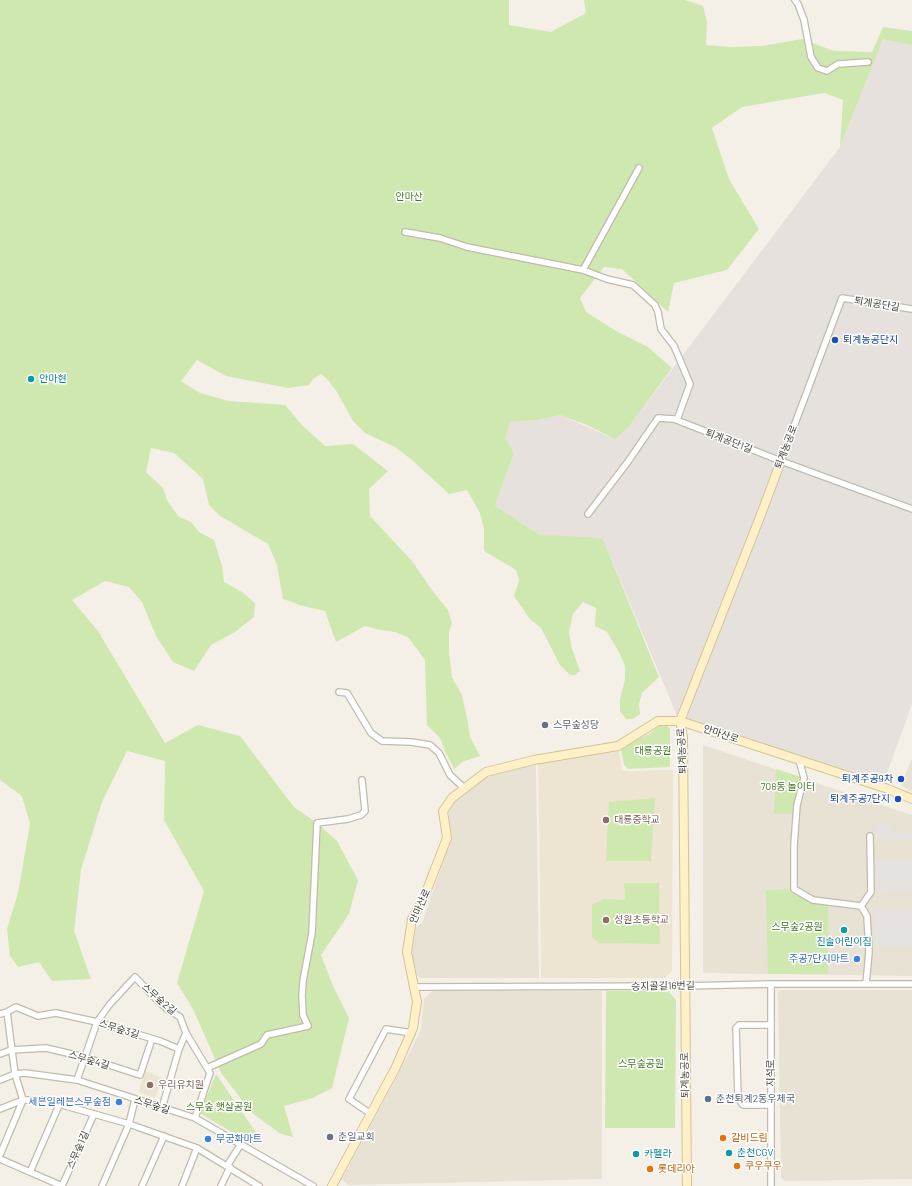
<!DOCTYPE html>
<meta charset="utf-8">
<style>
body{margin:0}
canvas{display:block;background:#f4f0e7}
</style>
<canvas width="912" height="1186"></canvas>
<script>
const g = document.querySelector('canvas').getContext('2d');
g.lineJoin = 'round';
function paint(path, color) { g.fillStyle = color; g.fill(path, 'evenodd'); }
const shape = rows => new Path2D(rows.map(r => 'M' + r).join(''));
function strokePath(path, color, width, dash) { g.strokeStyle = color; g.lineWidth = width; g.lineCap = dash ? 'butt' : 'round'; g.setLineDash(dash || []); g.stroke(path); }
function write(font, color, halo, rows, align = 'center') {
  g.font = font + ' Barlow,"Noto Sans KR",sans-serif'; g.lineWidth = 3; g.setLineDash([]); g.textBaseline = 'middle'; g.strokeStyle = halo; g.fillStyle = color; for (const [text, x, y, turn = 0] of rows) {
    g.save(); g.translate(x, y); g.rotate((+turn || 0) * Math.PI / 180); g.textAlign = isNaN(turn) ? turn : align; if (halo) g.strokeText(text, 0, 0); g.fillText(text, 0, 0); g.restore();
  }
}
const residential = shape([
 [703,745,912,815,912,976,703,973],
 [912,758,912,792,901,785],
 [536,765,539,978,420,978,414,973,412,945,417,926,422,923,452,836,449,822,449,811,456,801,472,787,488,777,519,767],
 [781,990,912,990,912,1179,785,1181,781,1178,778,992],
 [432,991,602,991,602,1179,348,1185,342,1179,413,1046,421,1029,424,999]
]);
const industrial = shape([
 [883,38,912,45,912,704,882,787,678,718,603,539,540,535,495,505,514,453,504,438,510,422,538,420,560,415,615,439,627,429,840,147]
]);
const education = shape([
 [619,750,622,771,673,770,672,971,665,978,541,978,540,870,538,764],
 [145,1071,163,1078,155,1098,138,1092]
]);
const green = shape([
 [0,0,509,0,509,25,551,32,586,13,584,0,685,0,703,6,707,22,706,45,730,47,762,46,802,39,834,51,872,52,883,27,912,31,912,45,883,39,840,147,843,100,824,93,742,107,712,128,729,179,759,229,727,270,674,283,668,312,622,269,604,267,580,298,586,312,616,331,648,347,672,368,627,429,615,439,587,425,560,415,538,420,510,422,505,438,514,453,495,505,540,535,587,537,603,539,659,677,642,693,639,704,640,714,633,719,626,719,620,711,620,699,625,679,625,666,620,654,607,632,595,626,596,608,583,602,573,614,569,632,572,649,580,671,575,675,570,675,560,665,541,628,530,619,514,596,519,580,516,570,484,551,484,529,480,513,467,490,449,494,412,460,395,447,365,433,353,421,337,392,327,379,321,374,313,379,309,385,288,388,226,376,197,360,181,381,200,393,229,401,285,405,302,425,325,446,353,444,388,471,369,489,370,516,412,561,432,590,448,610,452,623,449,632,449,653,452,677,462,695,468,723,470,737,480,756,464,761,454,769,445,751,440,738,427,725,425,660,408,637,395,632,380,630,365,626,336,642,325,611,303,606,283,599,277,565,268,544,220,516,209,505,203,479,174,453,151,448,146,472,163,488,168,502,179,517,191,522,199,532,214,540,222,566,224,582,242,592,255,603,254,617,235,632,211,645,194,671,173,662,156,636,142,602,129,587,105,581,72,600,98,631,165,743,198,725,240,736,294,807,317,823,337,841,358,880,349,914,321,955,333,986,349,1018,332,1088,313,1098,284,1106,293,1137,281,1134,252,1113,221,1073,194,1011,177,983,204,891,164,820,165,761,127,751,102,802,81,870,74,931,91,979,52,981,39,962,18,967,10,956,7,929,18,893,30,824,22,796,0,780],
 [660,725,666,725,670,729,670,767,628,769,624,765,621,750,627,744,649,734],
 [776,769,804,778,796,814,774,814],
 [655,798,651,861,606,861,609,802],
 [624,883,659,883,660,944,599,943,592,937,592,905,603,899,625,900],
 [794,889,813,900,828,902,828,974,768,974,766,890],
 [606,991,668,991,676,1000,675,1128,605,1128],
 [216,1074,257,1134,253,1145,200,1113]
]);
const parking = shape([
 [876,824,891,824,891,832,912,834,912,840,877,839],
 [875,860,912,860,912,891,876,892],
 [912,910,912,947,874,947,874,911]
]);
const street = shape([
 [795,0,798,4,804,20,811,57,818,68,827,71,838,64,868,62],
 [405,232,440,238,467,247,583,270,607,279,633,285,655,305,658,312,661,329,674,346,690,384,677,420],
 [583,270,639,168],
 [781,461,842,298,912,309],
 [588,514,627,463,658,418,674,419,781,461,912,509],
 [339,692,347,693,371,733,382,741,411,742,430,745,439,753,450,775,464,788],
 [799,760,804,778,797,805,794,845,794,889,813,900,861,906],
 [866,984,869,952,867,916,861,906,871,892,870,836],
 [414,987,684,986,771,984,912,984],
 [0,1014,7,1012,16,1007,38,1016,56,1013,97,1022,160,1041,179,1049,162,1108],
 [771,1025,739,1025,736,1028,738,1098,743,1105,771,1105],
 [179,1049,186,1033],
 [0,1054,11,1050,46,1048,84,1057,140,1075,152,1039],
 [207,1068,261,1044,267,1035,308,1026,303,1015,302,996,303,981,312,933,317,823,348,819,361,815,365,811,362,780],
 [0,1080,15,1074,25,1073,77,1080,195,1118,313,1186],
 [77,1080,97,1022,110,1004,135,977,155,998,167,1009,180,1017,186,1033,210,1073,195,1118],
 [0,1109,23,1100,45,1100,129,1124,197,1148,259,1186],
 [371,1114,349,1099,386,1029,412,1033],
 [0,1155,23,1100,15,1074,7,1012],
 [0,1159,62,1186],
 [227,1166,241,1144],
 [30,1172,60,1103],
 [62,1186,94,1114],
 [102,1186,129,1124,135,1099],
 [142,1186,164,1136],
 [182,1186,197,1148],
 [221,1186,230,1167],
 [771,1186,771,984]
]);
const secondary = shape([
 [332,1186,396,1067,413,1028,417,1002,407,952,412,919,423,900,447,838,443,811,452,798,486,772,534,760,618,746,658,721,680,721,888,789,912,799],
 [687,1186,683,737,680,721,760,517,781,461]
]);
const markers = [
 [835,340,4,"#1a4fb4"],
 [31,379,4,"#0f9aa8"],
 [545,725,4,"#6b7280"],
 [901,779,4,"#1a4fb4"],
 [898,799,4,"#1a4fb4"],
 [606,820,4,"#8d6e63"],
 [606,920,4,"#8d6e63"],
 [844,930,4,"#0f9aa8"],
 [857,959,4,"#3f7fe0"],
 [150,1085,4,"#8d6e63"],
 [708,1099,4,"#5c6f8a"],
 [119,1102,4,"#3f7fe0"],
 [330,1137,4,"#6b7280"],
 [723,1138,4,"#e8710a"],
 [208,1139,4,"#3f7fe0"],
 [729,1153,4,"#0f9aa8"],
 [636,1154,4,"#0f9aa8"],
 [737,1166,4,"#e8710a"],
 [650,1169,4,"#e8710a"]
];
const parkNames = [
 ["안마산",409,197],
 ["대룡공원",653,751],
 ["708동 놀이터",788,787],
 ["스무숲2공원",797,927],
 ["스무숲공원",641,1064],
 ["스무숲 햇살공원",219,1107]
];
const streetNames = [
 ["퇴계공단길",877,304,9],
 ["퇴계공단1길",729,441,21],
 ["퇴계농공로",786,447,-69],
 ["안마산로",721,734,18],
 ["퇴계농공로",682,751,-93],
 ["안마산로",420,906,-66],
 ["승지골길16번길",663,986,-1],
 ["스무숲2길",159,999,41],
 ["스무숲3길",119,1029,17],
 ["스무숲4길",89,1060,16],
 ["지석로",771,1073,-90],
 ["퇴계농공로",685,1075,-91],
 ["스무숲길",152,1105,18],
 ["스무숲1길",78,1150,-66]
];
const transitNames = [
 ["퇴계농공단지",843,340,"left"],
 ["퇴계주공9차",893,779],
 ["퇴계주공7단지",890,799]
];
const cultureNames = [
 ["안마현",39,379],
 ["진솔어린이집",844,942,"center"],
 ["춘천CGV",737,1153],
 ["카펠라",644,1154]
];
const worshipNames = [
 ["스무숲성당",553,725],
 ["춘일교회",338,1137]
];
const educationNames = [
 ["대룡중학교",614,820],
 ["성원초등학교",614,920],
 ["우리유치원",158,1085]
];
const shopNames = [
 ["주공7단지마트",849,959],
 ["세븐일레븐스무숲점",111,1102],
 ["무궁화마트",216,1139,"left"]
];
const serviceNames = [
 ["춘천퇴계2동우체국",716,1099]
];
const foodNames = [
 ["갈비드림",731,1138],
 ["쿠우쿠우",745,1166],
 ["롯데리아",658,1169]
];
paint(residential, '#e8e2d5');
paint(industrial, '#e6e1dc');
paint(education, '#ede5d1');
paint(green, '#cfe8b0');
paint(parking, '#e5e2df');
strokePath(street, '#c2baad', 8);
strokePath(secondary, '#d3c397', 10);
strokePath(street, '#fff', 5.5);
strokePath(secondary, '#fef0c7', 8);
for (const [x, y, r, color] of markers) { const dot = new Path2D(); dot.arc(x, y, r, 0, 2 * Math.PI); g.fillStyle = color; g.fill(dot); strokePath(dot, '#fff', 1.5); }
write('10px', '#487929', '#fff', parkNames);
write('10px', '#474036', '#fff', streetNames);
write('10px', '#164399', '#fff', transitNames, 'right');
write('10px', '#0d838f', '#fff', cultureNames, 'left');
write('10px', '#5b616d', '#fff', worshipNames, 'left');
write('10px', '#785e54', '#fff', educationNames, 'left');
write('10px', '#366cbe', '#fff', shopNames, 'right');
write('10px', '#4e5e75', '#fff', serviceNames, 'left');
write('10px', '#c56008', '#fff', foodNames, 'left');
</script>
